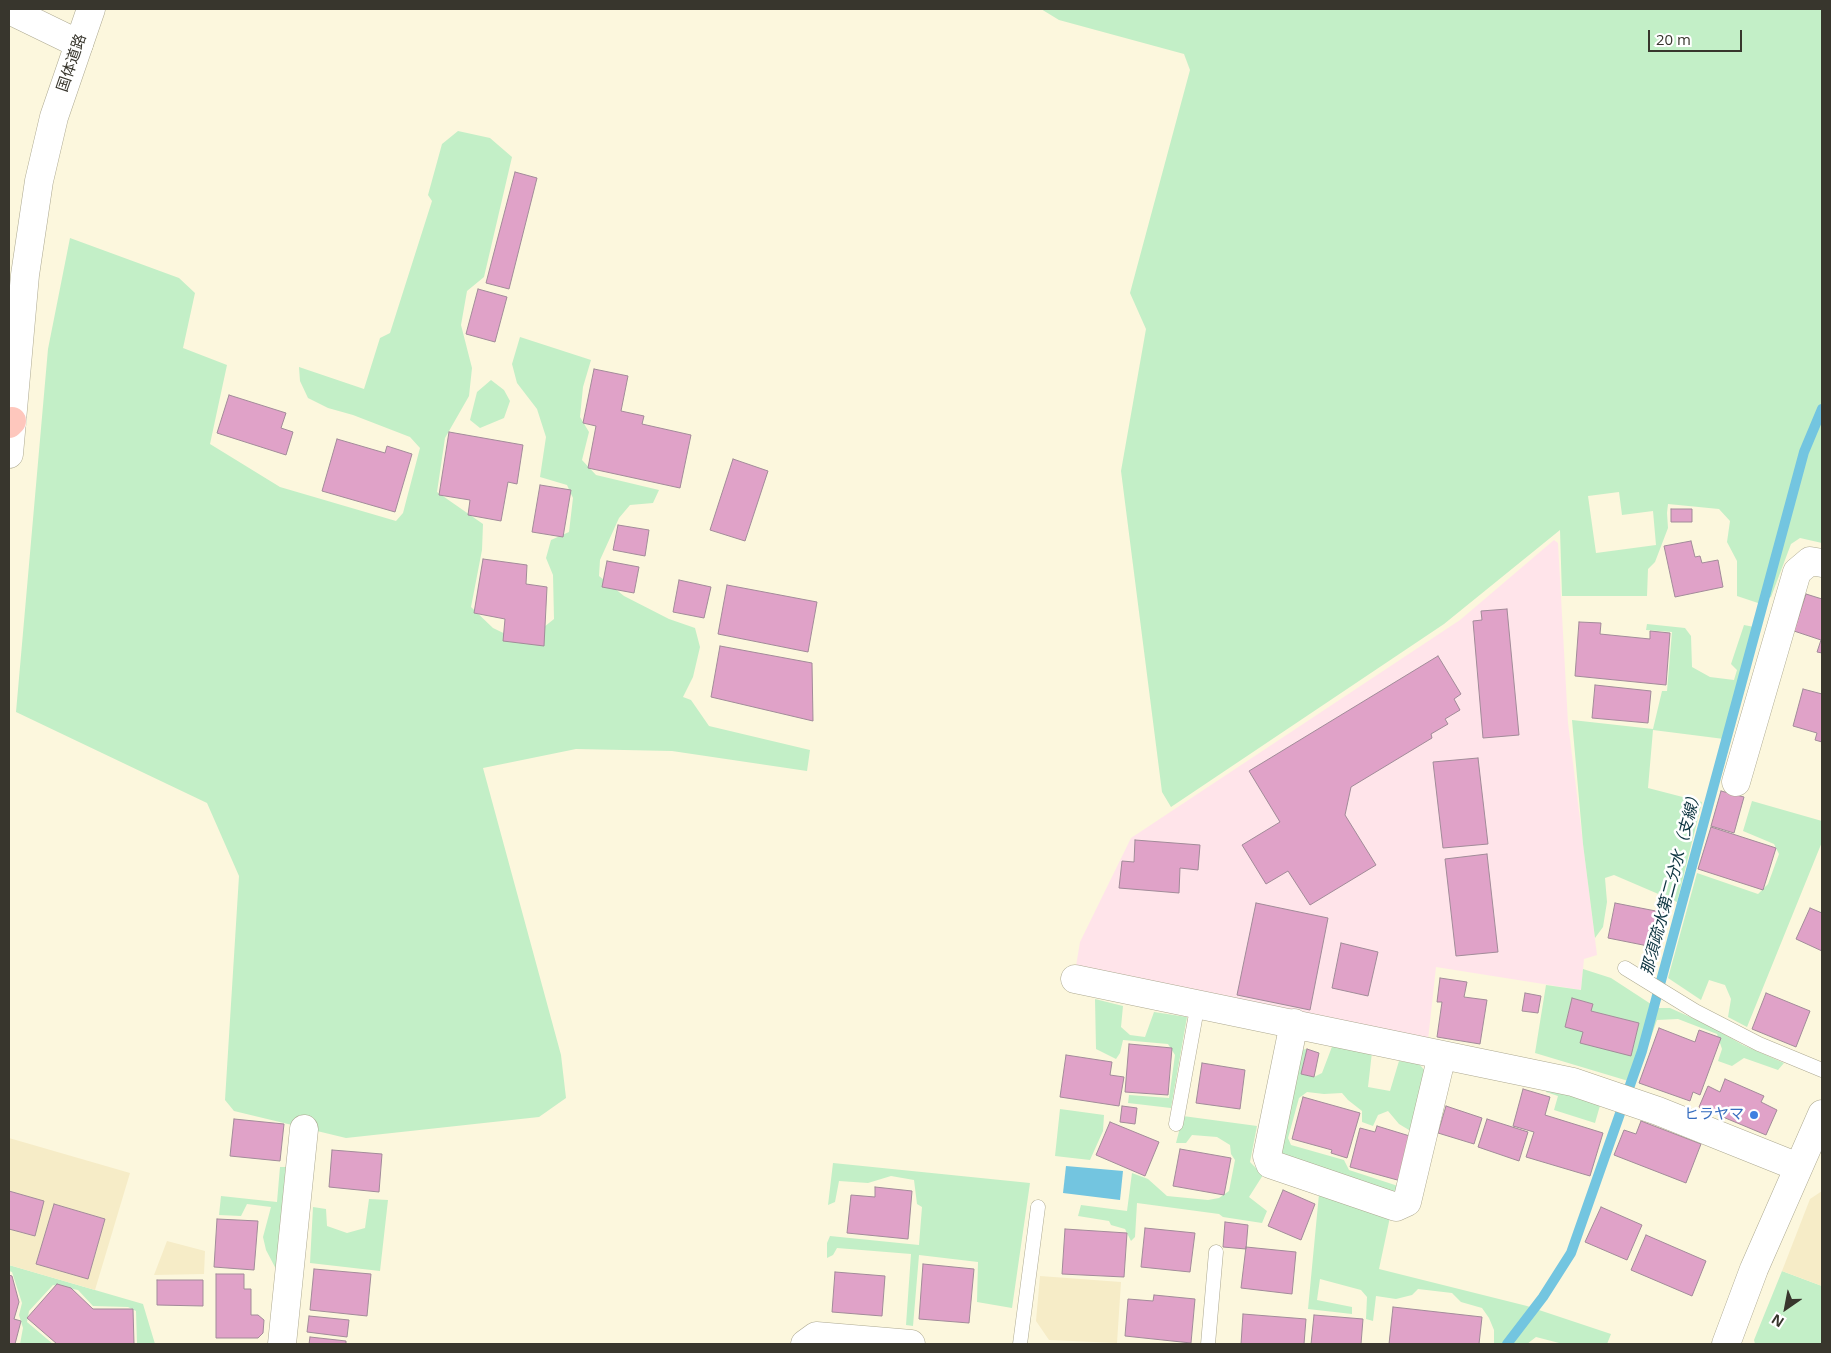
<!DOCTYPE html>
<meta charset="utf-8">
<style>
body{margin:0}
#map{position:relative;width:1831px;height:1353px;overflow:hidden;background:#fcf7dd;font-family:"Open Sans",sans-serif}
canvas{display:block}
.frame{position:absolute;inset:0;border:10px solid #38362d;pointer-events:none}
.north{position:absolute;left:1761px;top:1283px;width:50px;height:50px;-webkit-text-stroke:4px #fff;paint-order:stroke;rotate:213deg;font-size:14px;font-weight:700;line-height:20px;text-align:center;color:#38362d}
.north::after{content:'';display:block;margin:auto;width:18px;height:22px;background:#38362d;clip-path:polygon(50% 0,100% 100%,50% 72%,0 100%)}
.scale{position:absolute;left:1648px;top:30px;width:94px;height:22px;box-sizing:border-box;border:2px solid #38362d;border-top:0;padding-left:6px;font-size:15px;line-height:18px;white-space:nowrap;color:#38362d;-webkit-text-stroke:4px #fff;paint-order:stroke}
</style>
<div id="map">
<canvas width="1831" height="1353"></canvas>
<div class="frame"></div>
<div class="north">N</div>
<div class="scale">20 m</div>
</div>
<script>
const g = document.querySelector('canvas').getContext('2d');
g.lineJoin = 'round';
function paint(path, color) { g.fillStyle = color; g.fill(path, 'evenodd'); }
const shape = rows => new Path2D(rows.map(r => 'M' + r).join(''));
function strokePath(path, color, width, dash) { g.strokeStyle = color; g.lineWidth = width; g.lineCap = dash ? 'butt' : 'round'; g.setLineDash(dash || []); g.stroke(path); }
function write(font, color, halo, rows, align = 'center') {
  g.font = font + ' "Open Sans","Noto Sans JP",sans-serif'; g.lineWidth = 5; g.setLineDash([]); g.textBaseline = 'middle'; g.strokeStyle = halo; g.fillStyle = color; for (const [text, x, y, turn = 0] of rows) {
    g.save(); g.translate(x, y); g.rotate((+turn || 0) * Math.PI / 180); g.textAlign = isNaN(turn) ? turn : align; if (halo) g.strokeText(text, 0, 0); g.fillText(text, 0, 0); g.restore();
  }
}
const industrial = shape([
 [1554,540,1558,543,1568,723,1597,955,1584,959,1581,990,1436,967,1428,1040,1076,966,1080,942,1131,838,1460,620]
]);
const green = shape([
 [1041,9,1822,9,1822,543,1800,538,1791,544,1771,597,1758,603,1737,596,1737,561,1727,542,1730,521,1719,509,1668,504,1667,513,1668,528,1655,562,1648,569,1647,596,1562,596,1560,530,1444,624,1171,807,1162,792,1121,471,1146,329,1130,293,1190,70,1184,54,1059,20],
 [1619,492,1622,515,1653,511,1656,545,1596,553,1588,496],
 [458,131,490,138,512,157,484,277,467,291,461,325,472,368,469,396,445,438,437,492,483,524,482,550,471,607,493,628,524,643,554,619,553,575,546,558,551,540,569,532,573,498,567,485,540,477,546,437,537,409,517,383,512,364,520,337,591,360,583,387,580,417,589,432,582,460,596,475,659,490,653,503,630,505,619,518,600,560,599,576,624,596,669,619,695,628,700,647,693,677,683,697,691,700,709,726,810,750,807,771,672,751,576,749,483,768,561,1055,566,1098,539,1117,346,1138,234,1111,225,1100,239,876,207,803,16,712,48,349,70,238,179,278,195,293,183,348,227,365,210,444,280,487,396,521,403,513,420,448,410,437,353,415,328,408,308,398,300,381,299,367,364,389,380,338,390,333,432,201,428,195,442,144],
 [491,380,504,390,510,401,504,418,480,428,470,420,477,392],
 [1647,624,1685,628,1691,636,1692,667,1710,677,1734,680,1737,670,1731,664,1744,625,1754,627,1724,739,1653,730,1648,788,1702,802,1677,902,1614,875,1605,878,1607,902,1603,927,1595,938,1583,844,1572,720,1653,729,1662,691,1667,691,1672,632,1646,630],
 [1752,801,1822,821,1822,842,1747,1027,1728,1017,1731,999,1725,985,1709,980,1701,1000,1668,978,1697,873,1758,894,1768,884,1779,854,1774,844,1743,831],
 [1583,969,1611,978,1657,1008,1670,1008,1706,1024,1743,1045,1784,1063,1778,1070,1744,1058,1732,1066,1718,1061,1722,1049,1717,1034,1678,1019,1657,1020,1635,1083,1535,1053,1546,985,1581,990],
 [1572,998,1593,1004,1591,1011,1639,1023,1631,1056,1583,1032,1565,1027],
 [1095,999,1123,1006,1121,1027,1130,1035,1145,1037,1154,1012,1187,1017,1171,1108,1128,1103,1129,1095,1169,1098,1175,1055,1168,1044,1123,1040,1120,1053,1116,1059,1096,1049],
 [1333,1044,1372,1052,1368,1087,1390,1091,1399,1061,1419,1064,1427,1073,1418,1128,1409,1130,1399,1124,1388,1111,1378,1115,1373,1126,1362,1122,1362,1111,1348,1100,1342,1093,1324,1094,1307,1092,1299,1098,1288,1138,1291,1145,1344,1160,1349,1170,1398,1186,1391,1196,1277,1158,1301,1050,1307,1049,1301,1074,1314,1077,1322,1073],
 [1546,1086,1601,1102,1595,1123,1554,1110,1558,1096,1546,1092],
 [1060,1109,1104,1115,1103,1131,1090,1160,1055,1156],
 [1183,1116,1257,1126,1250,1162,1263,1175,1249,1197,1267,1211,1262,1223,1223,1217,1219,1214,1137,1203,1135,1237,1131,1241,1125,1229,1111,1225,1109,1221,1078,1216,1081,1205,1127,1211,1132,1173,1148,1179,1167,1196,1208,1200,1219,1198,1229,1191,1235,1160,1231,1154,1230,1145,1217,1137,1192,1135,1186,1143,1176,1143],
 [833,1163,1030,1183,1012,1308,977,1302,978,1262,919,1255,913,1326,906,1325,911,1254,837,1248,833,1255,827,1258,827,1243,830,1236,919,1245,922,1207,917,1204,914,1180,891,1176,868,1183,839,1181,835,1202,828,1205],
 [280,1167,286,1167,276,1269,266,1250,263,1237,271,1207,247,1204,241,1216,219,1215,221,1196,277,1202],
 [1319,1194,1390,1217,1379,1269,1527,1306,1611,1334,1607,1344,1563,1344,1536,1337,1527,1344,1494,1344,1494,1330,1489,1318,1482,1308,1461,1302,1452,1293,1418,1289,1412,1295,1396,1299,1376,1296,1373,1321,1366,1319,1367,1297,1361,1290,1320,1279,1317,1300,1352,1307,1352,1314,1308,1309],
 [369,1199,388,1200,380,1271,310,1263,313,1207,326,1209,327,1226,347,1233,365,1228],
 [9,1265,143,1304,155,1344,137,1344,136,1311,128,1307,93,1306,78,1290,53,1285,29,1311,27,1322,53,1344,20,1344,23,1328,19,1315,22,1303,12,1272,9,1271],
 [1782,1271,1822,1286,1822,1344,1755,1344,1754,1340]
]);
const sand = shape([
 [9,1138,130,1173,95,1290,9,1265,9,1229,35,1236,44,1201,9,1191],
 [54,1204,105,1219,88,1279,36,1264],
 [1822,1191,1822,1286,1782,1271,1810,1199],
 [167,1241,205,1251,204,1274,154,1275],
 [1040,1276,1121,1282,1117,1343,1049,1340,1036,1321]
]);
const water = shape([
 [1066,1166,1123,1171,1120,1200,1063,1193]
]);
const stream = shape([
 [1507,1344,1543,1297,1571,1253,1642,1051,1804,452,1822,409]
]);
const building = shape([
 [515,172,537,178,509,289,486,283,515,172],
 [478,289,507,297,495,342,466,334,478,289],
 [594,369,628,376,621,411,644,416,642,424,691,435,680,488,588,468,596,426,583,423,594,369],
 [229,395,286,413,281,428,293,432,286,455,217,433,229,395],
 [449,432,523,445,517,484,508,482,501,521,468,515,470,500,439,495,449,432],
 [337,439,385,453,387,446,412,454,395,512,322,491,337,439],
 [733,459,768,471,745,541,710,530,733,459],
 [540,485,571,490,563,537,532,532,540,485],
 [1671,509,1692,509,1692,522,1671,522,1671,509],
 [618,525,649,530,645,556,613,550,618,525],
 [1691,541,1695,557,1700,556,1702,563,1718,560,1723,587,1675,597,1664,546,1691,541],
 [483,559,527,565,526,584,547,587,544,646,503,641,505,619,474,613,483,559],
 [607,561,639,567,634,593,602,587,607,561],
 [679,580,711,587,704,618,673,612,679,580],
 [727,585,817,602,808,652,718,634,727,585],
 [1806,594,1822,599,1822,653,1817,652,1821,640,1794,631,1806,594],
 [1507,609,1519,735,1483,738,1473,621,1482,620,1481,611,1507,609],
 [1579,622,1601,623,1600,634,1650,639,1650,631,1670,633,1666,685,1575,676,1579,622],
 [720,646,812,663,813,721,711,697,720,646],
 [1438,656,1461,694,1454,699,1460,710,1445,719,1448,724,1431,734,1432,738,1351,787,1345,815,1376,865,1310,905,1288,871,1266,884,1242,845,1280,822,1249,771,1438,656],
 [1595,685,1651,691,1648,723,1592,718,1595,685],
 [1803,689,1822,694,1822,742,1815,740,1817,733,1793,726,1803,689],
 [1478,758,1488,844,1443,848,1433,762,1478,758],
 [1721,791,1744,797,1734,833,1711,826,1721,791],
 [1711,827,1776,848,1763,890,1698,869,1711,827],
 [1135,840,1200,845,1198,870,1180,868,1179,893,1119,888,1122,861,1134,862,1135,840],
 [1487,854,1498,952,1456,956,1445,859,1487,854],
 [1256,903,1328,918,1310,1010,1237,995,1256,903],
 [1615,903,1666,913,1658,948,1608,938,1615,903],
 [1810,908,1822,913,1822,951,1796,939,1810,908],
 [1341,943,1378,952,1368,996,1332,988,1341,943],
 [1440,978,1467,982,1464,997,1487,1000,1480,1044,1437,1037,1442,1002,1437,1002,1440,978],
 [1525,993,1541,996,1538,1013,1522,1011,1525,993],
 [1766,993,1810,1011,1796,1047,1752,1029,1766,993],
 [1572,998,1593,1004,1591,1011,1639,1023,1631,1056,1580,1043,1583,1032,1565,1027,1572,998],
 [1659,1028,1695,1042,1699,1030,1721,1038,1700,1095,1693,1092,1690,1101,1639,1083,1659,1028],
 [1129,1044,1172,1048,1168,1095,1125,1092,1129,1044],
 [1307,1049,1319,1053,1314,1077,1301,1074,1307,1049],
 [1066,1055,1112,1062,1110,1075,1124,1077,1119,1106,1060,1097,1066,1055],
 [1202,1063,1245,1070,1240,1109,1196,1103,1202,1063],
 [1725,1079,1764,1096,1761,1102,1777,1110,1766,1135,1699,1107,1708,1086,1720,1092,1725,1079],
 [1523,1089,1550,1097,1545,1115,1603,1133,1590,1176,1526,1157,1534,1132,1513,1126,1523,1089],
 [1303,1097,1360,1113,1347,1158,1331,1153,1332,1150,1292,1139,1303,1097],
 [1122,1106,1137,1108,1135,1124,1120,1122,1122,1106],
 [1446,1106,1482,1118,1474,1144,1438,1133,1446,1106],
 [234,1119,284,1124,280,1161,230,1156,234,1119],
 [1487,1119,1528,1132,1519,1161,1478,1147,1487,1119],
 [1641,1121,1701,1144,1686,1183,1614,1155,1624,1130,1636,1134,1641,1121],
 [1110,1122,1159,1142,1145,1176,1096,1155,1110,1122],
 [1377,1126,1413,1137,1401,1181,1350,1167,1360,1128,1375,1132,1377,1126],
 [1180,1149,1231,1158,1224,1195,1173,1186,1180,1149],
 [332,1150,382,1154,379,1192,329,1187,332,1150],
 [875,1187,912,1191,908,1239,847,1233,851,1195,875,1197,875,1187],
 [1283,1190,1315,1204,1301,1240,1268,1226,1283,1190],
 [9,1191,44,1201,35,1236,9,1229,9,1191],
 [54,1204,105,1219,88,1279,36,1264,54,1204],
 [1601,1207,1642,1225,1627,1260,1585,1242,1601,1207],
 [217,1219,258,1221,254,1270,214,1267,217,1219],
 [1225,1222,1248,1225,1246,1249,1223,1247,1225,1222],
 [1145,1228,1195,1233,1190,1272,1141,1267,1145,1228],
 [1065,1229,1127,1233,1124,1277,1062,1274,1065,1229],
 [1646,1235,1706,1261,1692,1296,1631,1270,1646,1235],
 [1246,1247,1296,1252,1292,1294,1241,1288,1246,1247],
 [923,1264,974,1269,969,1323,919,1319,923,1264],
 [314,1269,371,1274,367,1316,310,1310,314,1269],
 [835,1272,885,1276,882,1316,832,1312,835,1272],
 [216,1274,244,1274,244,1289,251,1289,251,1315,258,1315,264,1320,263,1333,258,1338,216,1338,216,1274],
 [9,1275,12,1276,19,1302,14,1319,21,1321,15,1344,9,1344,9,1275],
 [157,1280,203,1280,203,1306,157,1305,157,1280],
 [57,1284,71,1288,93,1309,133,1309,134,1344,57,1344,27,1318,57,1284],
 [1154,1295,1195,1299,1191,1343,1125,1336,1128,1299,1153,1301,1154,1295],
 [1393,1307,1482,1317,1479,1344,1389,1344,1393,1307],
 [1243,1314,1306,1319,1304,1344,1241,1344,1243,1314],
 [1314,1315,1363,1319,1361,1344,1311,1344,1314,1315],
 [309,1316,349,1320,347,1337,307,1332,309,1316],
 [310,1337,346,1341,346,1344,309,1344,310,1337]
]);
const service = shape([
 [1625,968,1695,1011,1759,1044,1822,1070],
 [1176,1124,1198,1003],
 [1020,1344,1038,1207],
 [1208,1344,1216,1252]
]);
const minor = shape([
 [9,10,79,44],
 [1736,782,1797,572,1810,561,1822,563],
 [1075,979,1573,1082,1658,1111,1798,1167],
 [1294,1023,1267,1156,1270,1164,1396,1207,1407,1202,1442,1055],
 [282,1344,304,1129],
 [805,1344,816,1336,911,1344]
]);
const tertiary = shape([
 [9,454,25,275,39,181,54,117,91,9],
 [1726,1344,1754,1269,1822,1114]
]);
const primary = shape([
 [9,424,12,421]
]);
const markers = [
 [1754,1115,5,"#3f7fe0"]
];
const streetNames = [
 ["国体道路",72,63,-71]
];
const shopNames = [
 ["ヒラヤマ",1744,1115]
];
const waterNames = [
 ["那須疏水第二分水（支線）",1672,882,-75]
];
paint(industrial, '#ffe4ea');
paint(green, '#c3efc7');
paint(sand, '#f6ecc7');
paint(water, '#73c5e0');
strokePath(stream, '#73c5e0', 10);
paint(building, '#e0a2c8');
strokePath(building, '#a28b99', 1);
strokePath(service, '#ada991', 15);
strokePath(minor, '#ada991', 29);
strokePath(tertiary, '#ada991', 29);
strokePath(primary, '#fff', 29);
strokePath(service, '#fff', 14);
strokePath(minor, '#fff', 28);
strokePath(tertiary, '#fff', 28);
strokePath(primary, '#fec7bd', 28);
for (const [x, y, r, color] of markers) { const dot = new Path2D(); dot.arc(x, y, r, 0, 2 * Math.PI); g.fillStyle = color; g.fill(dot); strokePath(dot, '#fff', 2); }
write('15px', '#38362d', '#fff', streetNames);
write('15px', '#366cbe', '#fff', shopNames, 'right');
write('italic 16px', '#0d3440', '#fff', waterNames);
</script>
